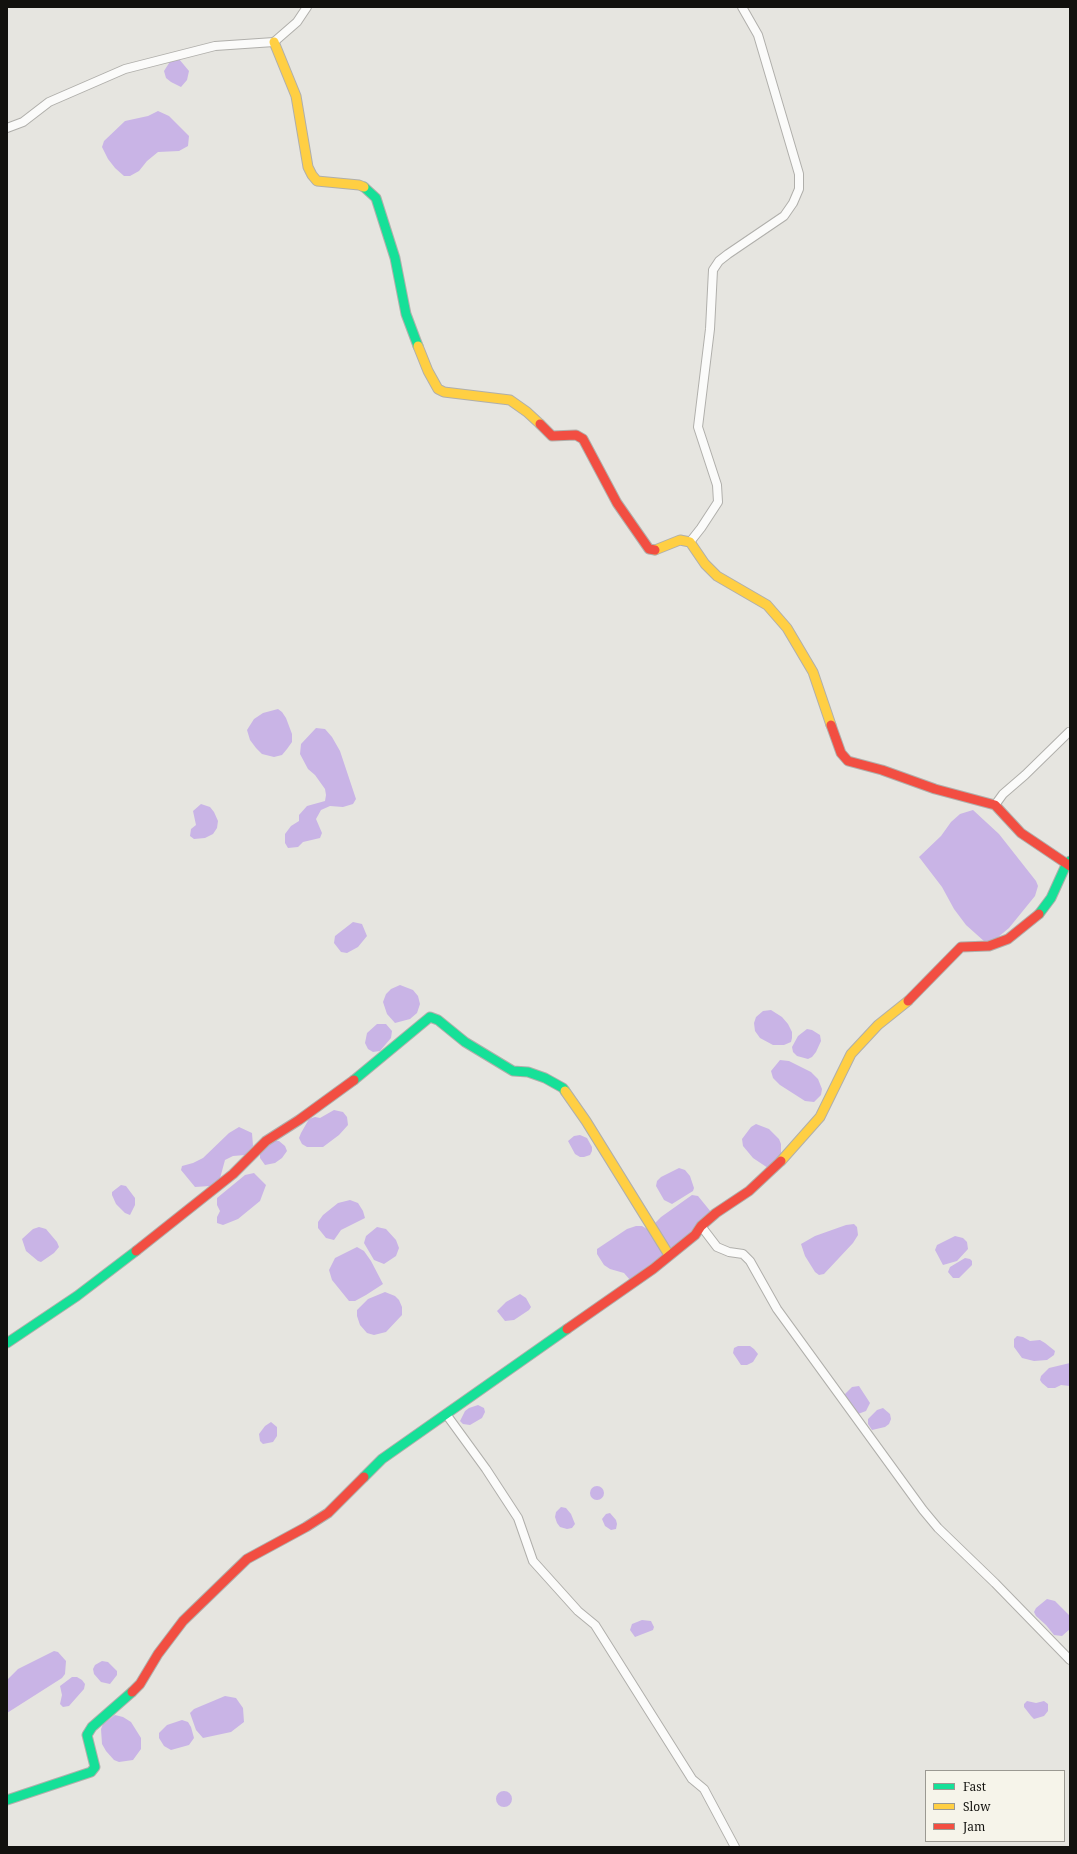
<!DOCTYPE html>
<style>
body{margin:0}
#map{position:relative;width:1077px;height:1854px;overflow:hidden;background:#e6e5e0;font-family:"Noto Serif",serif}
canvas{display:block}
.frame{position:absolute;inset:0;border:8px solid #12110e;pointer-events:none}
.legend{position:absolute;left:925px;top:1770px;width:140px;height:72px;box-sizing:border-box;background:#f6f4ea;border:1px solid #9b9992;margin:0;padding:5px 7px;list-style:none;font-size:12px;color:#12110e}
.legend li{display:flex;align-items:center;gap:8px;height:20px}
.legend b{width:20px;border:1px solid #9b9992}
</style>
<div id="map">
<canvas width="1077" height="1854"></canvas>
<div class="frame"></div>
<ul class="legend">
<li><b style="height:5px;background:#16e098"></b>Fast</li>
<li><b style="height:5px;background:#ffcf43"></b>Slow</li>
<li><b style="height:5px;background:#f24e42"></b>Jam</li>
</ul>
</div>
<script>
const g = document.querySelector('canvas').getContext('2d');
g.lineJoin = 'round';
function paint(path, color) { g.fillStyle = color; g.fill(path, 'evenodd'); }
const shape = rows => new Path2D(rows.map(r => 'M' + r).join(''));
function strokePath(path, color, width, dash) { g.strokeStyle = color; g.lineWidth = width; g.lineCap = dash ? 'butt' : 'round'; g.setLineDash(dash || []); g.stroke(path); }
const water = shape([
 [179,59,189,71,187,80,181,87,171,82,166,78,164,71,171,60],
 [158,111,169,116,189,136,188,146,179,151,158,152,147,161,139,171,130,176,124,176,115,168,108,159,102,147,104,141,125,121,148,116],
 [278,709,282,712,286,718,292,734,292,742,287,749,282,755,274,757,262,754,256,748,250,740,247,730,254,719,263,713],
 [316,728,325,729,332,737,340,751,356,799,353,804,343,807,330,806,321,810,316,819,322,833,320,838,303,842,298,847,288,848,285,843,285,834,291,826,299,821,299,815,307,806,325,801,326,795,325,789,315,775,308,769,300,754,301,744],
 [201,804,210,807,214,812,218,821,217,828,213,834,205,838,194,839,190,836,191,829,196,825,193,811],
 [973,810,999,834,1036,881,1038,886,1035,896,1009,928,997,938,985,942,966,925,954,909,942,887,919,857,941,836,951,822,960,814],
 [353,922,362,924,367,936,358,947,347,953,341,952,334,943,335,936],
 [400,985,413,990,418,996,420,1004,417,1013,410,1019,395,1023,387,1014,383,1002,386,994,391,989],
 [771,1010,782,1017,788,1024,792,1032,792,1038,791,1042,784,1045,773,1045,760,1038,755,1031,754,1023,756,1017,763,1011],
 [377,1024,386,1024,392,1031,391,1038,380,1051,373,1052,368,1049,365,1043,367,1033],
 [807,1029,812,1030,820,1035,821,1041,816,1052,812,1057,808,1059,797,1056,793,1052,792,1047,798,1036],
 [780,1060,789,1061,811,1072,818,1079,822,1089,821,1095,814,1102,805,1101,780,1085,773,1078,771,1071],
 [334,1110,343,1112,347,1117,348,1125,339,1135,323,1147,307,1147,302,1144,299,1138,301,1133,309,1119,315,1117,320,1118],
 [756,1124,769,1129,779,1139,781,1144,781,1154,768,1168,753,1158,743,1146,742,1139,751,1127],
 [239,1127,252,1133,253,1146,245,1155,233,1156,225,1160,219,1182,210,1186,195,1187,181,1170,182,1166,193,1163,203,1158,229,1133],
 [580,1135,587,1138,592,1147,592,1151,590,1155,584,1157,580,1157,575,1154,568,1141,574,1136],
 [273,1141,279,1141,285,1146,287,1151,282,1158,275,1163,265,1165,260,1158,260,1151],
 [679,1168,685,1170,690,1176,694,1188,693,1191,672,1204,664,1200,656,1186,657,1181,661,1177],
 [254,1173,266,1185,260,1201,238,1219,223,1225,217,1223,217,1217,220,1211,217,1205,217,1198,245,1175],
 [121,1185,126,1186,135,1198,135,1205,130,1215,125,1213,116,1204,112,1195,112,1192],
 [692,1195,698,1196,711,1212,675,1247,669,1248,655,1223,661,1217],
 [350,1200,358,1203,363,1211,365,1218,341,1230,334,1240,326,1238,318,1228,318,1222,323,1215,338,1203],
 [854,1224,857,1227,858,1235,853,1243,824,1274,819,1275,815,1272,805,1256,801,1244,815,1236,846,1225],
 [636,1226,642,1226,647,1229,664,1254,630,1280,624,1273,610,1269,604,1265,597,1254,597,1249,627,1229],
 [39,1227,46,1229,57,1242,59,1247,54,1253,41,1262,38,1261,26,1251,22,1239,33,1229],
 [377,1227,386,1229,396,1240,399,1248,396,1256,384,1264,374,1260,364,1243,366,1236],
 [955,1236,963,1238,967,1242,968,1249,957,1261,943,1265,935,1250,937,1245],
 [357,1247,364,1251,371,1261,383,1284,366,1295,355,1301,349,1301,332,1280,329,1270,335,1258],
 [965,1258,970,1259,972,1261,972,1265,959,1278,953,1278,948,1272,950,1267],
 [385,1292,395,1296,399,1300,402,1307,402,1315,386,1332,374,1335,367,1333,360,1325,357,1316,357,1310,368,1299],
 [520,1294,526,1298,531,1307,529,1310,514,1320,505,1321,497,1311,506,1302],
 [1017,1336,1023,1337,1030,1341,1040,1340,1045,1343,1055,1351,1054,1355,1047,1360,1034,1361,1022,1358,1014,1347,1014,1339],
 [738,1346,750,1346,754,1349,758,1354,753,1362,747,1365,741,1365,733,1353,734,1348],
 [1070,1363,1070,1386,1061,1385,1055,1388,1048,1388,1042,1383,1040,1380,1041,1376,1049,1368],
 [859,1386,870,1403,866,1411,858,1414,844,1395,852,1387],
 [478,1405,484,1408,485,1412,482,1418,470,1425,463,1424,460,1421,465,1411,469,1408],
 [883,1408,890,1414,891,1419,889,1424,885,1427,872,1430,868,1424,868,1419,877,1410],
 [271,1422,277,1427,277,1436,273,1442,263,1444,260,1441,259,1434,265,1426],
 '590 1493a7 7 0 1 1 14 0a7 7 0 1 1-14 0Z',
 [561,1507,566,1508,571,1514,575,1524,572,1528,567,1529,560,1527,557,1523,555,1517,556,1512],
 [610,1513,616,1520,617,1524,616,1529,611,1530,605,1526,602,1519,606,1514],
 [1047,1599,1055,1601,1070,1616,1070,1629,1062,1636,1054,1635,1046,1625,1036,1616,1034,1612,1036,1608],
 [642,1620,651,1621,654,1627,653,1630,635,1637,630,1630,632,1624],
 [54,1651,58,1652,66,1661,65,1674,62,1678,7,1713,7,1680,18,1669],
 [102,1661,108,1662,117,1671,117,1675,110,1684,101,1682,94,1674,93,1669,95,1665],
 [72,1677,77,1677,82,1680,85,1684,84,1689,69,1706,63,1707,60,1704,62,1695,60,1686],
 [225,1696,236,1698,243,1708,244,1722,231,1732,203,1738,196,1730,190,1713,194,1709],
 [1027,1701,1036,1703,1044,1701,1048,1704,1048,1711,1044,1716,1034,1719,1031,1716,1024,1707,1024,1704],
 [115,1715,123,1717,131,1722,141,1738,141,1749,133,1760,119,1762,114,1760,106,1751,102,1744,101,1729,103,1724],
 [182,1720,188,1722,191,1727,194,1738,189,1745,171,1750,164,1746,159,1738,159,1733,167,1725],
 '496 1799a8 8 0 1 1 16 0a8 8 0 1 1-16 0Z'
]);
const street = shape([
 [7,128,23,122,49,102,125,69,215,46,274,42,297,22,307,7],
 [690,542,701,528,718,502,717,485,698,427,710,329,713,270,719,261,728,254,784,216,793,203,799,189,799,174,758,35,742,7],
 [995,805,1003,794,1025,775,1069,732,1070,733],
 [701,1226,717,1247,729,1252,743,1254,750,1261,777,1309,923,1510,938,1528,995,1583,1070,1660],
 [446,1414,486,1469,518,1518,533,1561,578,1611,595,1625,692,1779,704,1789,735,1847]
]);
const fast = shape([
 [364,187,376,198,395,258,406,314,418,346],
 [1039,914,1051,898,1066,865,1070,861],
 [354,1080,430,1017,438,1020,465,1042,513,1071,528,1072,545,1078,563,1088,565,1091],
 [7,1343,77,1296,136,1251],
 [364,1477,382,1459,567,1329],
 [7,1800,91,1772,95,1767,87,1735,92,1727,132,1692]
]);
const slow = shape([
 [274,42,296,96,308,167,312,175,317,181,359,185,364,187],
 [418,346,428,371,438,389,444,392,510,400,527,412,540,424],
 [655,550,680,540,690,542,705,564,717,576,767,605,787,628,813,672,831,725],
 [565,1091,586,1121,669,1255],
 [781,1161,820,1117,851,1054,878,1025,908,1001]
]);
const jam = shape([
 [540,424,552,436,576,435,583,439,617,503,649,549,655,550],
 [831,725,841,753,848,761,882,770,935,789,995,805,1021,833,1070,866],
 [908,1001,961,947,989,946,1008,939,1039,914],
 [136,1251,233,1174,266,1141,299,1120,354,1080],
 [567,1329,653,1269,695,1235,701,1226,716,1213,749,1191,781,1161],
 [132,1692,140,1684,158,1654,183,1621,247,1559,306,1527,328,1513,364,1477]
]);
paint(water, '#c9b4e6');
strokePath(street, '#b0afab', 10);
strokePath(fast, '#b0afab', 11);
strokePath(slow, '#b0afab', 11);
strokePath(jam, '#b0afab', 11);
strokePath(street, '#fbfbfa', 8);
strokePath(fast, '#16e098', 9);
strokePath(slow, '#ffcf43', 9);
strokePath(jam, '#f24e42', 9);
</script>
